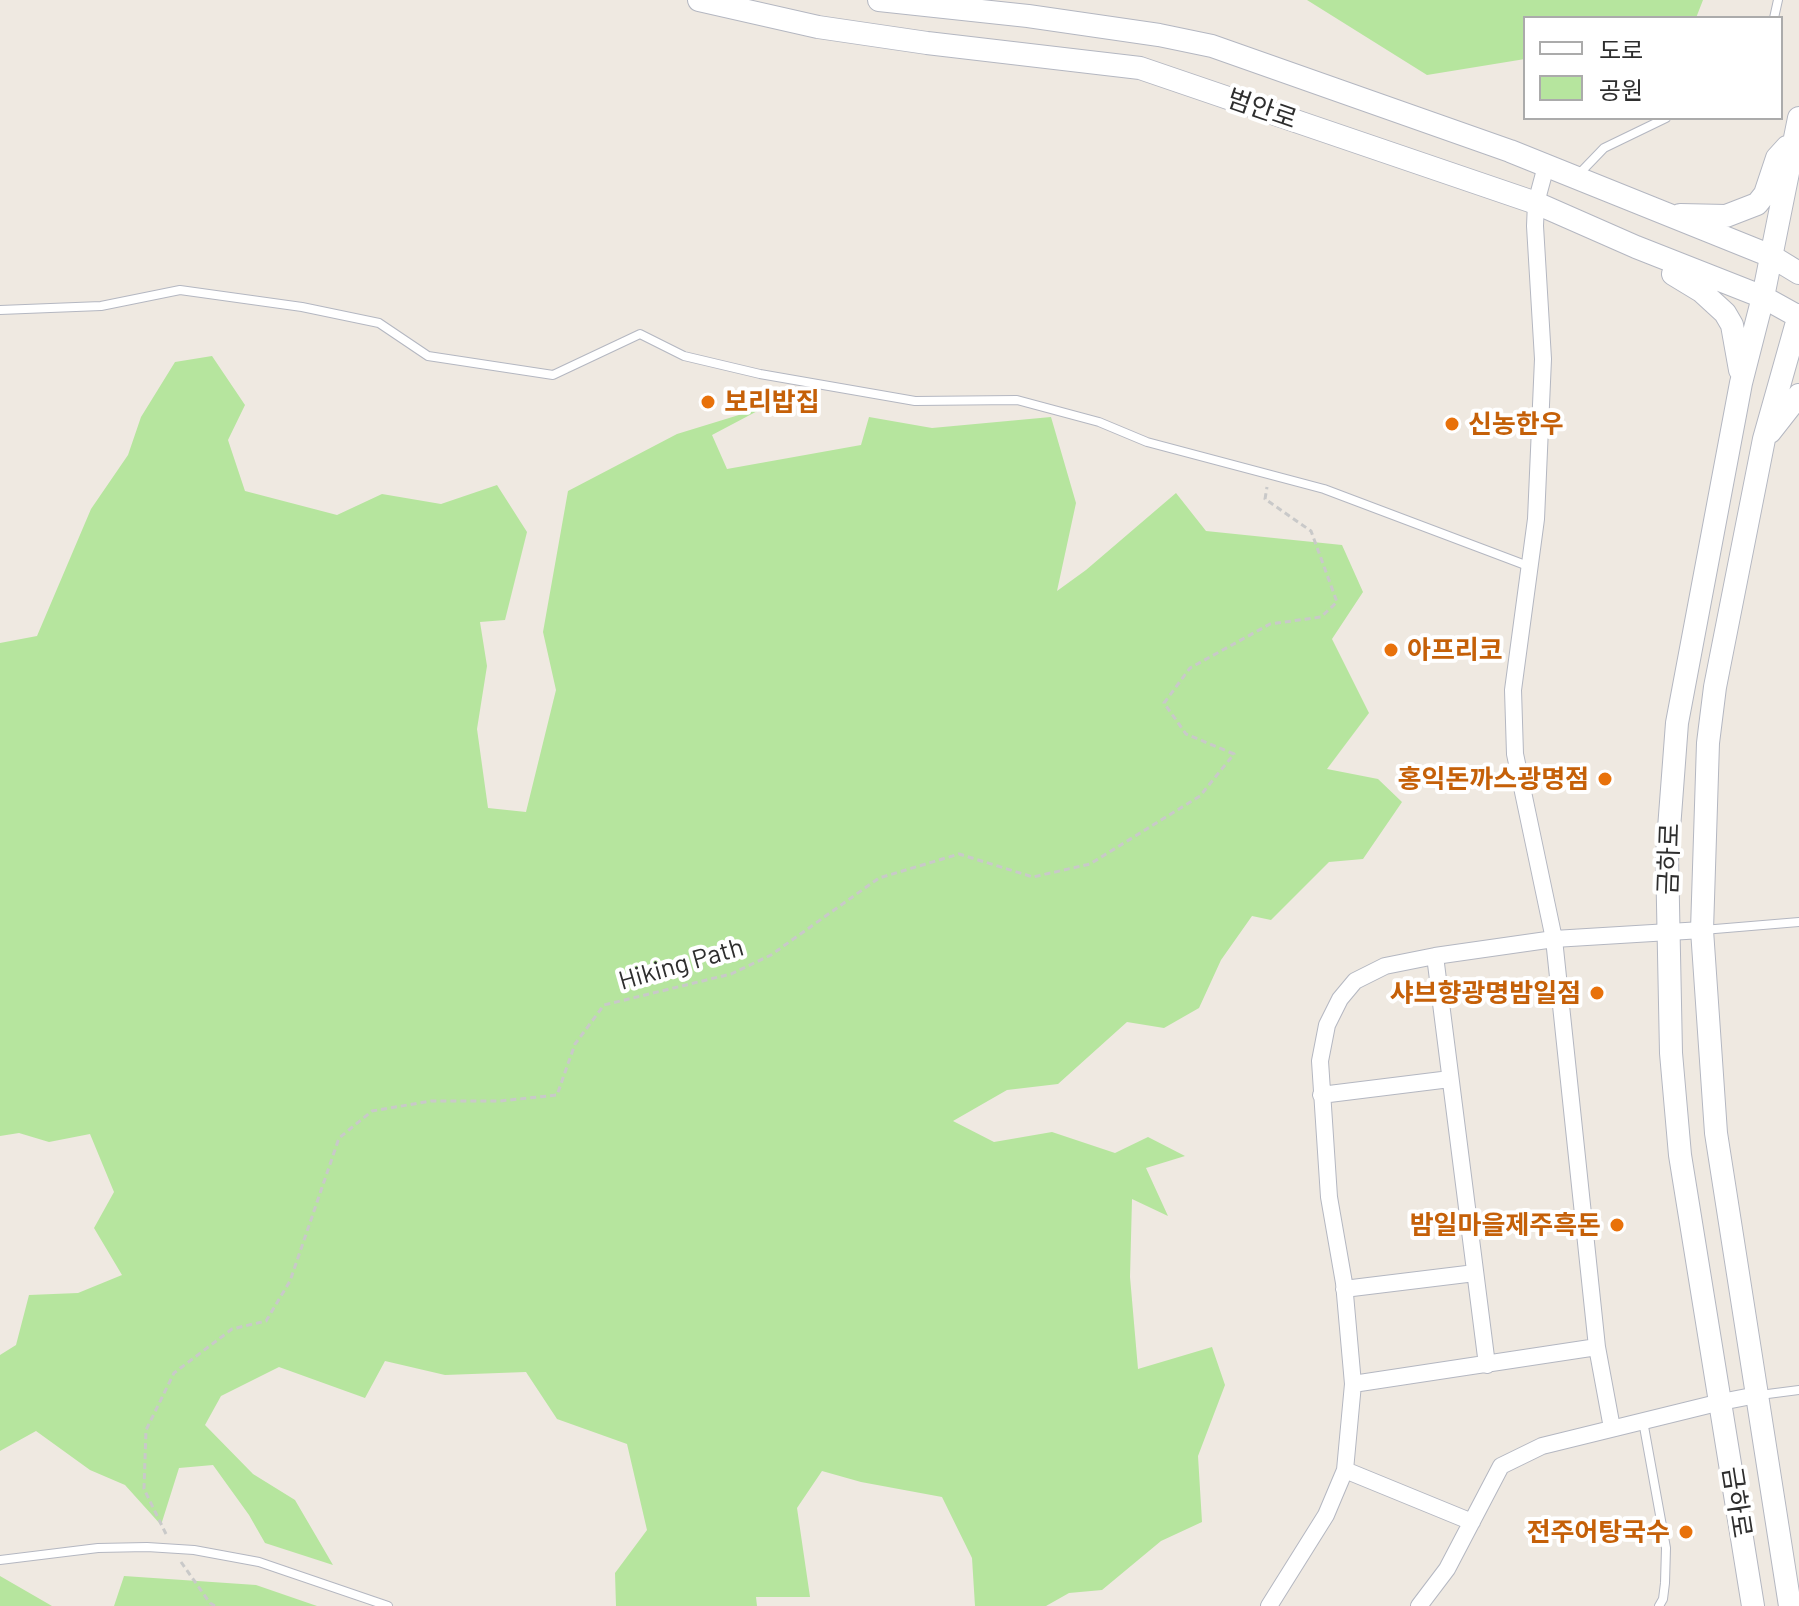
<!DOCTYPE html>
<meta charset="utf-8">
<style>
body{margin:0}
#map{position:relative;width:1799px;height:1606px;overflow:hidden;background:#efe9e1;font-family:Barlow,"Noto Sans KR",sans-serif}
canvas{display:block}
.legend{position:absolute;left:1523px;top:16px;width:260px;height:104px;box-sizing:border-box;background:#fff;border:2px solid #ababab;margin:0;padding:10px 14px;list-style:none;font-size:24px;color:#2e2e2e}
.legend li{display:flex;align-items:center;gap:16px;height:40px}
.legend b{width:40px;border:2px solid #ababab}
</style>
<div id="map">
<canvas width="1799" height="1606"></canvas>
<ul class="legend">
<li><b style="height:10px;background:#fff"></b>도로</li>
<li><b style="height:22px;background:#b6e59e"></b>공원</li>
</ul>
</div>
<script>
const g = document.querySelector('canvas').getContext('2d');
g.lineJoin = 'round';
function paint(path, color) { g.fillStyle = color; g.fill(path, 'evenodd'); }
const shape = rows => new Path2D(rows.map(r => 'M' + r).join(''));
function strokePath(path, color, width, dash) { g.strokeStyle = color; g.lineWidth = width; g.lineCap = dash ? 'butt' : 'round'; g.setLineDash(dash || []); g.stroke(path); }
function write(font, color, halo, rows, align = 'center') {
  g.font = font + ' Barlow,"Noto Sans KR",sans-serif'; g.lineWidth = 8; g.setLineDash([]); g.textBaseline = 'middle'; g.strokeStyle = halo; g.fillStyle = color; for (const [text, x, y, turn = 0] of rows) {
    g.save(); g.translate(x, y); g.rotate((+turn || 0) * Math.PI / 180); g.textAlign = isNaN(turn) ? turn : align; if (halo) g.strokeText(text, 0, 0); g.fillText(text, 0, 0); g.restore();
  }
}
const green = shape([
 [1307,0,1703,0,1696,18,1525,18,1525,59,1427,75],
 [212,356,245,405,228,440,245,491,337,515,382,494,441,504,497,485,527,532,505,620,480,622,487,666,477,729,488,808,526,812,556,690,543,632,568,491,677,434,765,407,712,435,727,469,861,445,869,417,932,428,1051,417,1076,503,1057,591,1086,570,1176,493,1206,531,1342,545,1363,592,1332,639,1369,713,1327,769,1378,779,1402,802,1363,859,1329,862,1271,920,1252,916,1221,960,1199,1008,1164,1028,1127,1022,1058,1084,1007,1090,953,1121,994,1142,1052,1132,1115,1153,1148,1137,1185,1156,1146,1168,1168,1216,1132,1199,1130,1277,1138,1369,1212,1347,1225,1385,1198,1456,1202,1522,1161,1541,1102,1590,1069,1593,1046,1606,975,1606,972,1558,942,1497,861,1482,822,1471,797,1508,810,1597,756,1597,757,1606,616,1606,615,1573,647,1530,627,1444,557,1419,526,1372,445,1375,385,1361,365,1398,279,1367,221,1396,205,1425,253,1474,295,1500,333,1565,265,1543,249,1515,213,1465,179,1468,161,1525,125,1485,90,1470,36,1431,0,1451,0,1355,16,1345,29,1295,78,1293,122,1275,94,1228,114,1192,90,1134,49,1142,19,1133,0,1136,0,643,37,636,91,509,128,455,141,417,175,362],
 [0,1576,52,1606,0,1606],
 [124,1576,256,1585,317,1606,114,1606]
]);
const path = shape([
 [166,1534,144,1489,146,1430,174,1373,232,1329,266,1321,290,1281,339,1138,372,1111,431,1101,500,1101,557,1095,575,1044,604,1005,731,974,771,955,879,878,959,854,1033,877,1090,864,1200,796,1234,754,1186,734,1164,703,1190,668,1270,624,1321,617,1337,602,1311,531,1265,499,1267,487],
 [181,1562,210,1603,215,1606]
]);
const lane = shape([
 [1774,18,1778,0],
 [1577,176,1604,148,1666,118],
 [0,310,101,306,180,290,302,307,379,323,428,356,553,375,640,334,684,356,760,374,915,401,1017,400,1099,422,1147,442,1324,489,1528,566],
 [1703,930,1799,922],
 [1760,1395,1799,1390],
 [1643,1421,1666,1548,1665,1583,1663,1599,1659,1606],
 [0,1560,98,1548,147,1547,194,1550,259,1562,388,1606]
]);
const street = shape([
 [1546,166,1536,203,1535,226,1543,359,1536,519,1513,690,1515,754,1554,939,1597,1347,1612,1428],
 [1435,956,1487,1365],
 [1321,1095,1450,1079],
 [1344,1289,1475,1273],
 [1353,1384,1597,1347],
 [1345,1470,1472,1522],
 [1269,1606,1326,1515,1345,1470,1353,1384,1344,1283,1329,1197,1320,1061,1327,1025,1340,999,1355,981,1385,966,1435,956,1554,939,1702,930],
 [1419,1606,1447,1569,1501,1466,1542,1446,1721,1402,1757,1395]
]);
const secondary = shape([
 [699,0,818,27,927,43,1140,68,1536,203,1636,247,1763,297,1799,317],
 [879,0,1028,16,1159,35,1212,46,1510,151,1771,256,1799,273],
 [1680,215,1726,216,1757,204,1765,194,1777,158,1787,147],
 [1673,274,1701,291,1725,313,1732,325,1740,370],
 [1770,432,1799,395],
 [1753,1606,1680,1155,1671,1053,1667,855,1677,723,1741,383,1763,297,1799,118],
 [1790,1606,1716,1133,1702,930,1708,743,1715,687,1764,439,1799,315]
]);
const markers = [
 [708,402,8,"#e8710a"],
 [1452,424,8,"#e8710a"],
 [1391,650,8,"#e8710a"],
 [1605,779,8,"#e8710a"],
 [1597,993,8,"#e8710a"],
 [1617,1225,8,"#e8710a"],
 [1686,1532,8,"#e8710a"]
];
const streetNames = [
 ["범안로",1262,109,19],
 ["금하로",1669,859,-88],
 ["Hiking Path",681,964,-16],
 ["금하로",1737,1502,81]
];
const foodNames = [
 ["보리밥집",724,402,"left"],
 ["신농한우",1468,424,"left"],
 ["아프리코",1407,650,"left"],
 ["홍익돈까스광명점",1589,779],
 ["샤브향광명밤일점",1581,993],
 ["밤일마을제주흑돈",1601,1225],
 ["전주어탕국수",1670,1532]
];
paint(green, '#b6e59e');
strokePath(lane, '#b4b7c1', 10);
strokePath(street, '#b4b7c1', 18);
strokePath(secondary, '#b4b7c1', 24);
strokePath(path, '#c9c9c9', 3, [6, 4]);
strokePath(lane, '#fff', 8);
strokePath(street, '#fff', 16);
strokePath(secondary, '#fff', 22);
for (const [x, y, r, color] of markers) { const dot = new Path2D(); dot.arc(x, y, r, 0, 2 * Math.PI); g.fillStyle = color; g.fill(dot); strokePath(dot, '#fff', 3); }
write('26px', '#2e2e2e', '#fff', streetNames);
write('bold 26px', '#c56008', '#fff', foodNames, 'right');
</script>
